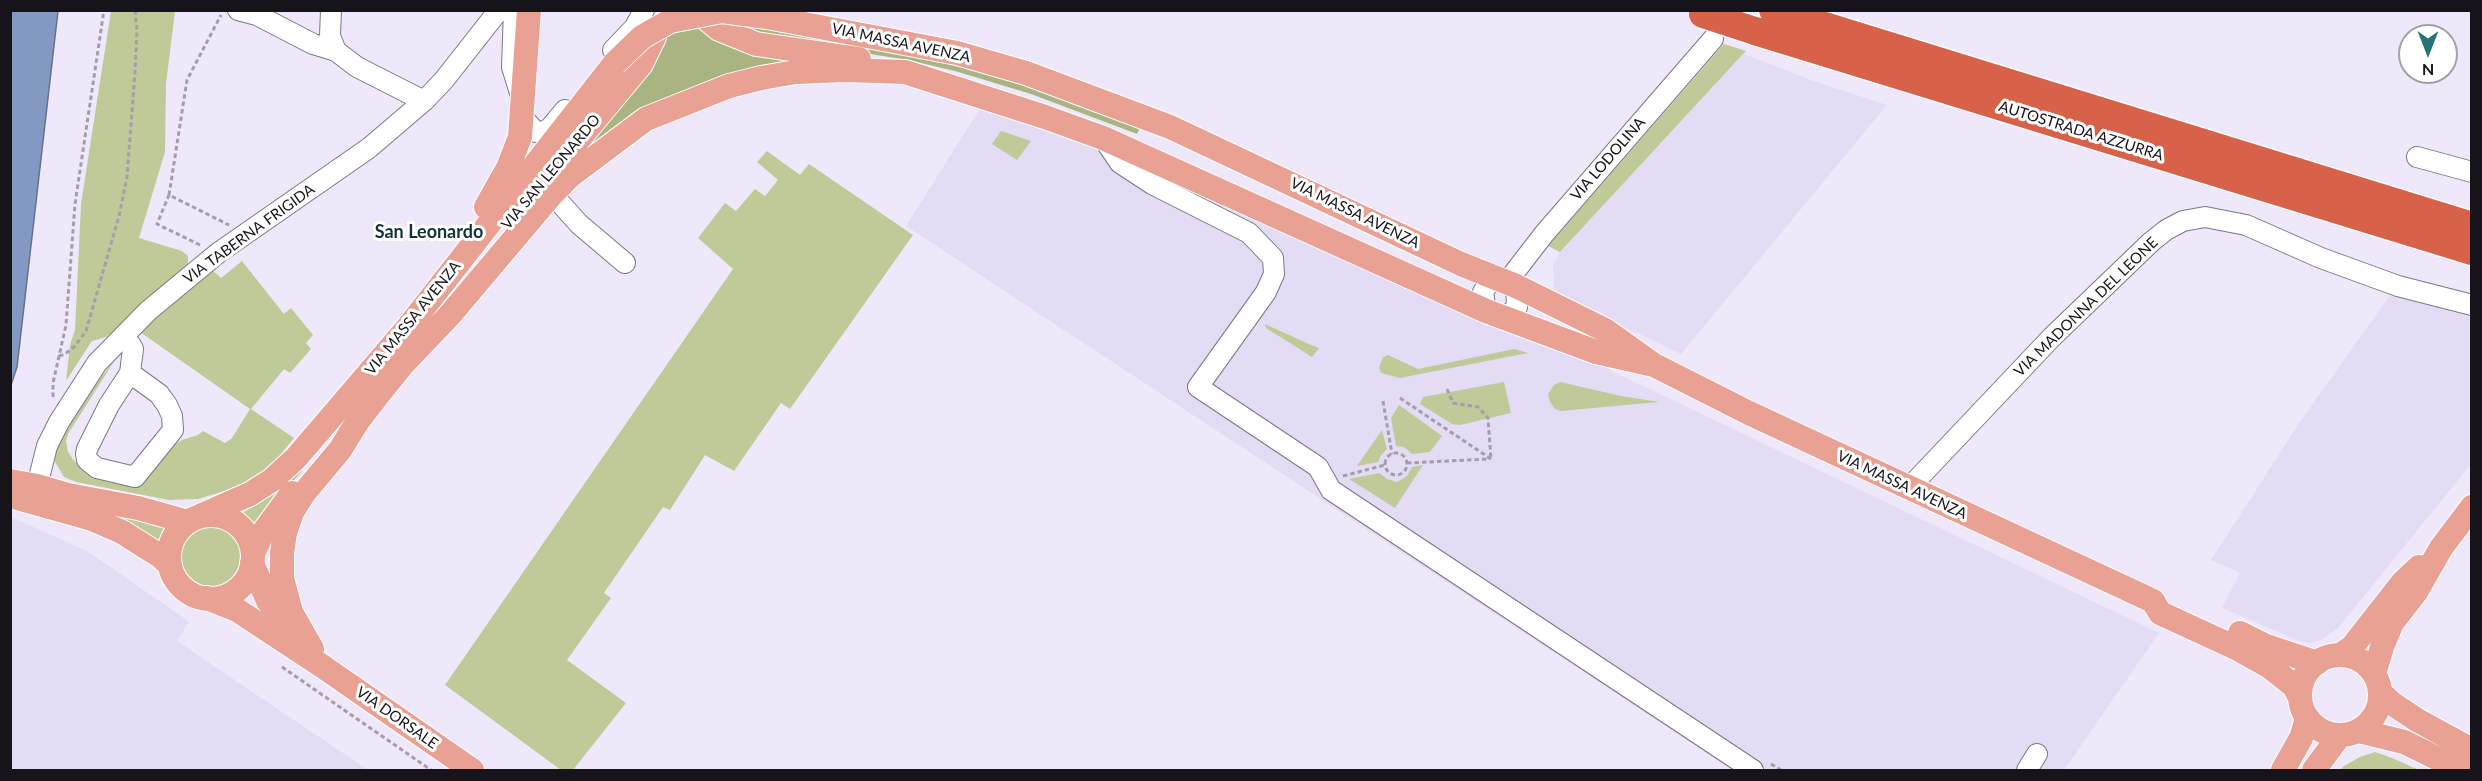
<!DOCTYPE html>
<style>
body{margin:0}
#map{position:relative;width:2482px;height:781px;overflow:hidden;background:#efe8fb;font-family:Lato,sans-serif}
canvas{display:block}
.frame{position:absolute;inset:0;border:12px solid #16131a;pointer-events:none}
.north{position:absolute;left:2398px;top:24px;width:60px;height:60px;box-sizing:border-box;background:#fff;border:2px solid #a2a1a3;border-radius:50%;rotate:180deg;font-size:16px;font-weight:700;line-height:24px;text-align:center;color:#16131a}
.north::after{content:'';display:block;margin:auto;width:21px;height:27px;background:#277275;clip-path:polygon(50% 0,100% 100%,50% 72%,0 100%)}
</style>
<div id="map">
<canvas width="2482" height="781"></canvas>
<div class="frame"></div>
<div class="north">N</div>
</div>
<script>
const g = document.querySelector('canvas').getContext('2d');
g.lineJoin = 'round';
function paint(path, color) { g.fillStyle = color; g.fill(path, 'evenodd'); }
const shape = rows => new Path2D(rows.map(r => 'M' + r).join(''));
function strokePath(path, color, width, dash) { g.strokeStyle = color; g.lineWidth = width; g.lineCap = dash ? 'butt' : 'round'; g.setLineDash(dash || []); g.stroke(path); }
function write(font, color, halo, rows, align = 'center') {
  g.font = font + ' Lato,sans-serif'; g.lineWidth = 6; g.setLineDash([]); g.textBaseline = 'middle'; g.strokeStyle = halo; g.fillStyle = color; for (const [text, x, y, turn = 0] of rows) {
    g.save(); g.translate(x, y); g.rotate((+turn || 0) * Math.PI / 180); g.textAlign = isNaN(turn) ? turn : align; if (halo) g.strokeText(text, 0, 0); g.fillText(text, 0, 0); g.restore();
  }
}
const built = shape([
 [1744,54,1811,80,1887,105,1681,354,1554,293,1553,265,1560,252],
 [981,107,1120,157,1591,361,2159,633,2064,770,1732,770,906,226],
 [2390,295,2471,317,2471,464,2338,628,2321,640,2309,643,2299,641,2222,608,2240,573,2211,560,2298,425],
 [11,517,87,551,184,618,189,622,177,641,368,770,11,770]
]);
const green = shape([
 [111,11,175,11,166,84,165,152,139,238,182,251,188,256,188,264,186,271,115,330,106,337,92,341,66,381,70,345,75,330,81,204],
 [1724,44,1746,51,1560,252,1548,246],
 [1001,131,1031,141,1017,160,992,144],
 [767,151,800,175,809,164,913,235,790,409,781,403,734,471,705,455,670,510,663,507,604,593,611,598,567,660,626,703,573,770,561,770,445,685,733,269,698,238,725,203,736,211,755,189,765,196,778,180,757,162],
 [242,261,284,314,291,308,313,335,306,343,311,349,290,373,284,369,251,409,294,438,272,465,254,479,235,488,198,499,169,500,76,482,64,477,55,462,55,452,78,405,115,360,68,434,66,441,68,452,74,461,87,468,120,479,182,440,198,435,203,431,225,443,232,438,250,409,140,332,175,299,211,269,221,278],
 [1265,324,1311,345,1319,348,1312,357,1266,328],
 [1514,349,1528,353,1400,378,1381,373,1379,368,1383,357,1388,355,1418,369],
 [1504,382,1511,413,1460,425,1452,424,1420,404,1423,397],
 [1560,382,1621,396,1659,402,1561,411,1555,409,1550,402,1548,394,1554,385],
 [1399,405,1442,436,1430,452,1412,454,1404,447,1396,446,1391,418],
 [1382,430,1387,449,1381,455,1378,462,1357,466],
 [1423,465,1395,508,1349,479,1379,473,1387,479,1397,482,1407,476,1412,467],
 [298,467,302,471,279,498,258,531,243,513,265,497],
 [98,510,154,525,170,526,162,539,160,548],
 '179 557a32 32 0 1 1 64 0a32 32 0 1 1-64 0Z',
 [2375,752,2392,758,2419,770,2340,770,2344,766,2360,757]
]);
const forest = shape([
 [732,18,953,57,1141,126,1137,134,1031,94,955,71,908,60,751,35],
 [693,23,812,60,793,66,573,163,652,69,671,29]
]);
const water = shape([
 [11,10,58,11,17,367,11,385,11,10]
]);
const path = shape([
 [169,195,187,80,221,15],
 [200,245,157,224,169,195,229,225],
 [59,356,65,354,74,347,86,331,119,216,127,177,135,72,137,30,135,10],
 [1447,389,1453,403,1478,407,1488,418,1491,459],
 [53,397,53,383,66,325,75,204,104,10],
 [1400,398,1491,459],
 [1383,401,1392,454],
 '1385 464a11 11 0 1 1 22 0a11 11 0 1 1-22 0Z',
 [1407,463,1489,459],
 [1343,476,1385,465],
 [282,667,431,770],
 [1771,764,1781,770]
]);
const minor = shape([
 [238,10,257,15,313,44,336,51],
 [331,10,330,36,336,51,357,67,424,101],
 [514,10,512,67,520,93],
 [613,50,635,27,644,10],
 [523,118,536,132,543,132,550,128,565,110],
 [1103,138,1120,163,1152,184,1249,233,1273,258,1274,274,1266,292,1198,387,1318,467,1331,490,1753,770],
 [2417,157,2472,172],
 [552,194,579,224,625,263],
 [1507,282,1544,234,1713,39],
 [1486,311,1483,292,1493,277],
 [1505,318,1517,307,1516,286],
 [122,338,130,344,133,349,130,373,109,405,87,449,86,454,87,460,97,468,135,477,173,430,172,416,167,405,159,394,130,373],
 [37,486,47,446,59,422,97,363,148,311,218,253,369,148,424,101,444,80,499,10],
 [1908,489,2052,337,2151,242,2166,230,2183,221,2205,217,2246,225,2321,258,2398,286,2472,305],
 [2027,770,2037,754]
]);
const major = shape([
 [767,17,957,53,1026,73,1170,127,1461,264,1516,286,1605,330,1654,365,1749,413,2153,601,2160,613,2236,648,2270,667,2294,686,2299,696],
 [707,19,719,29,756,44,859,59],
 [534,193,641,64,654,37],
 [486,207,508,168,520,137,529,10],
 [10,481,37,486,68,495,138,508,188,522],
 [10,496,92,519,122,532,160,556,170,565],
 '169 557a42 42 0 1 1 84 0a42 42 0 1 1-84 0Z',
 [200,516,250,494,272,480,296,458,409,326,615,63],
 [253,554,262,534,292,493],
 [252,563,268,601,293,632],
 [207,598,237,610,322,666,472,770],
 [2240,633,2266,646,2317,663],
 [312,649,291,612,282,578,282,553,285,533,292,512,304,493,340,450,358,421,382,390,403,364,449,316,552,194,570,176,646,119,729,86,761,78,796,72,845,70,905,72,1045,117,1103,138,1486,311,1596,352,1654,365],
 [2340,655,2352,647,2403,582,2419,567],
 '2300 695a40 40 0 1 1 80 0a40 40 0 1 1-80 0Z',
 [2374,674,2382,647,2392,623,2416,592,2441,548,2472,507],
 [2380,692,2393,704,2417,720,2472,750],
 [2359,731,2404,742,2461,770],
 [2283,770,2301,738,2307,719],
 [2314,770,2340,735]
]);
const highway = shape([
 [1773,10,2472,226],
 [1755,31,2472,251]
]);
const majorBridge = shape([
 [615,63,642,37,670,21,722,11,767,17]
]);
const highwayBridge = shape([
 [1703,14,1755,31]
]);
const streetNames = [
 ["VIA MASSA AVENZA",901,43,12],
 ["AUTOSTRADA AZZURRA",2081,131,17],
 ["VIA LODOLINA",1608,159,-49],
 ["VIA SAN LEONARDO",551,172,-50],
 ["VIA MASSA AVENZA",1355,213,26],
 ["VIA TABERNA FRIGIDA",249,234,-36],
 ["VIA MADONNA DEL LEONE",2086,307,-44],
 ["VIA MASSA AVENZA",413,318,-51],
 ["VIA MASSA AVENZA",1902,485,25],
 ["VIA DORSALE",397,718,35]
];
const quarterNames = [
 ["San Leonardo",429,232]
];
paint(built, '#e4dbf5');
paint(green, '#c0ca98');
paint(forest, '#aab483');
paint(water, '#8399c3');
strokePath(water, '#627190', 1.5);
strokePath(minor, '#7c7686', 22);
strokePath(major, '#fff', 26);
strokePath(highway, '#fff', 31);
strokePath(path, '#a39dac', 3, [4.5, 3]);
strokePath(minor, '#fff', 20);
strokePath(major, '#e8a192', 24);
strokePath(highway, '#d86249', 28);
strokePath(majorBridge, '#fff', 26, []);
strokePath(highwayBridge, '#fff', 31, []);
strokePath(majorBridge, '#e8a192', 24);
strokePath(highwayBridge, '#d86249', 28);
write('15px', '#16131a', '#fff', streetNames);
write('bold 18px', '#103334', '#fff', quarterNames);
</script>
